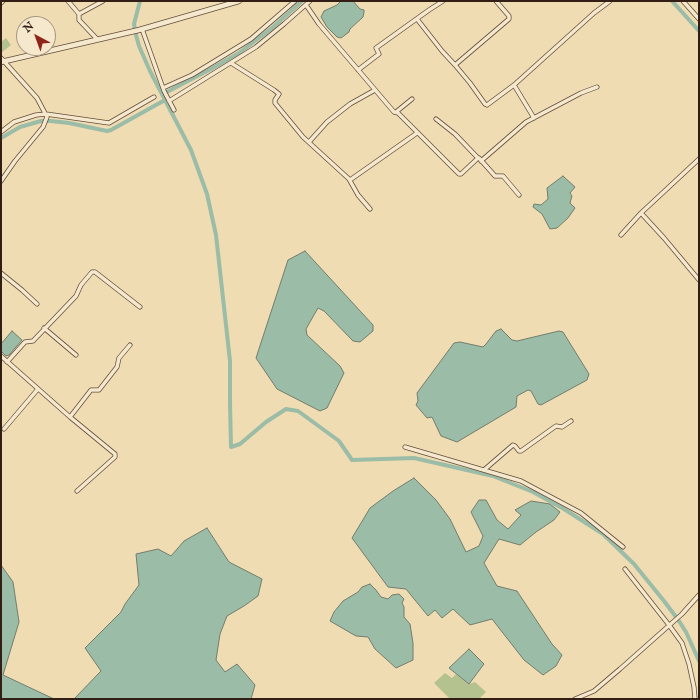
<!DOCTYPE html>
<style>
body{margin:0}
#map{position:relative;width:700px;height:700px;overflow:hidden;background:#f0dcb2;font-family:"IM FELL English",serif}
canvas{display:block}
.frame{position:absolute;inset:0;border:2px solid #321e14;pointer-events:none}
.north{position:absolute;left:16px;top:16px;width:40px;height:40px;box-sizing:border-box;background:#f5e8cd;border:1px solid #a79783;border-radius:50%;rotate:319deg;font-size:11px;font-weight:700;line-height:16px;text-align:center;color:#321e14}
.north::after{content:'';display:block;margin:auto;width:14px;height:18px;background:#8f2418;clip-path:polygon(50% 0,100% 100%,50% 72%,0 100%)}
</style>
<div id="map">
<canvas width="700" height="700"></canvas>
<div class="frame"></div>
<div class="north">N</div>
</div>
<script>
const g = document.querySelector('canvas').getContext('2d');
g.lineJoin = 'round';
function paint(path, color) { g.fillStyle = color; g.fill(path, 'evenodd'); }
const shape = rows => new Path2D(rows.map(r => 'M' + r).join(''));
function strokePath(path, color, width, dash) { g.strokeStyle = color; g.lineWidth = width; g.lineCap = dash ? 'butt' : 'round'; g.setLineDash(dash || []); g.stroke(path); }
const green = shape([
 [6,38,11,45,1,53,1,42],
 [445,673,452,678,456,674,469,684,475,682,486,692,479,699,450,699,434,683]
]);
const water = shape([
 [341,1,353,1,360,9,364,10,364,12,363,17,350,29,349,32,341,38,337,37,327,27,321,17,324,11,337,5,341,1],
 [563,176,575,187,570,193,572,196,570,203,575,208,568,218,557,228,550,229,542,214,533,207,534,204,541,205,548,199,547,188,563,176],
 [305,251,373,325,373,331,360,342,353,341,324,311,318,308,306,329,307,335,340,366,344,373,327,408,320,411,277,389,256,358,288,260,305,251],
 [501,329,512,340,517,341,559,331,563,332,589,374,587,380,541,405,538,404,531,391,528,390,517,396,516,407,457,442,441,436,432,417,427,418,416,405,418,401,417,393,454,343,460,342,483,347,486,344,496,331,501,329],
 [12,331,22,340,9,355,6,356,1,351,1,344,12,331],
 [414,478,436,500,450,519,466,552,479,546,483,536,471,512,479,500,486,500,497,520,508,529,521,515,515,510,531,501,550,504,560,512,554,520,536,532,520,545,499,539,484,563,497,586,517,591,552,644,562,655,556,666,543,675,524,660,492,619,470,625,453,609,442,618,435,610,428,616,406,589,388,587,352,538,370,508,393,491,414,478],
 [207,528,229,562,262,579,258,596,244,606,227,616,220,634,216,660,225,672,237,664,255,685,251,699,74,699,101,671,85,648,121,612,125,604,139,585,136,554,158,549,171,556,184,541,207,528],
 [1,565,13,582,19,622,3,675,54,699,1,699,1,565],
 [370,584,376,590,381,597,388,599,392,595,399,594,404,599,402,603,404,607,404,617,410,624,413,643,413,660,396,668,375,649,368,637,356,636,330,621,334,612,343,601,358,592,362,587,370,584],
 [469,649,484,664,469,684,449,668,469,649]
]);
const canal = shape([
 [140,1,134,24,136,35,139,46,150,71,191,150,207,194,216,235,230,361,230,402,231,447,240,444,266,422,286,409,298,411,339,441,352,460,414,458,493,476,533,492,564,509,603,534,634,564,664,601,679,621,686,632,699,661],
 [672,1,699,31],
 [163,94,211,69,239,53,272,28,302,1],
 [1,138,20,127,41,121,51,121,69,123,107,131,111,130,165,100]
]);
const minor = shape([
 [68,1,79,14,79,20,97,39],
 [683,1,699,19],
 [1,3,3,1],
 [306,5,319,24,394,112,398,113,459,174,461,174,477,159,479,158,495,176,503,176,519,195],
 [79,14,103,1],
 [417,19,442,51,455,65,470,83,485,104,487,105,514,85,594,13,610,1],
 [142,29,164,91,174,110],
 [1,58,37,98,47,117,43,127,15,161,1,181],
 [231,63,274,90,279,94,275,100,275,103,303,137,349,179,358,195,370,209],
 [455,65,509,19,509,16,496,1],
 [358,70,379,54,376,48,429,10,443,1],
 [514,85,534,118],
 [163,88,192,75,251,39,295,1],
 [169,101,256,47,284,24,310,1],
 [396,112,412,99],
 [436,119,455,134,478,158],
 [1,132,14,122,36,115,46,114,109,123,154,97],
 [309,142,327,122,350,104,375,90],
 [481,161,526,122,581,93,597,87],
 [350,180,417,133],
 [641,213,664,238,699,280],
 [621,235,641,213,699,159],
 [1,273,22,290,37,304],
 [44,328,76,355],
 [1,356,70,417,115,454,115,457,77,491],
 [7,362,25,342,33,341,76,296,81,285,92,272,95,272,140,307],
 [70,417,91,390,99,390,117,367,119,358,130,345],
 [4,429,38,389],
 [405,447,521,481,581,513,623,547],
 [484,470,513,445,515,446,519,451,521,451,556,426,562,427,571,421],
 [625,569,669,625,682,643,689,664,694,687,695,699],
 [575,699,594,691,620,669,682,614,699,595]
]);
const tertiary = shape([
 [1,62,139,30,239,1]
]);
paint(green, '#b4c290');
paint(water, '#9bbca7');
strokePath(water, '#717d6c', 1);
strokePath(canal, '#9bbca7', 4);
strokePath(minor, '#624e3c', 5);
strokePath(tertiary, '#624e3c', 6);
strokePath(minor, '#f5e8cd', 3.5);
strokePath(tertiary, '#f5e8cd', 4.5);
</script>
